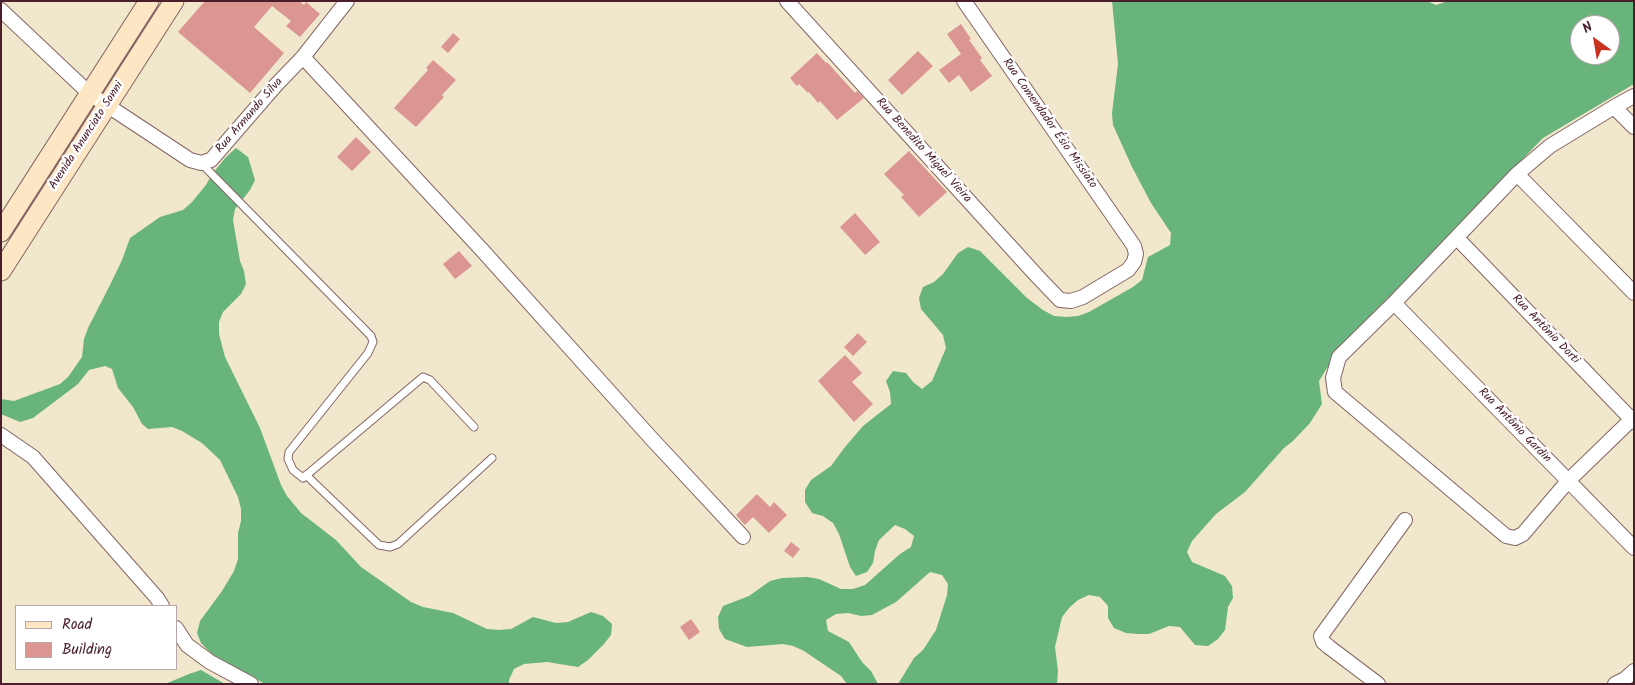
<!DOCTYPE html>
<meta charset="utf-8">
<style>
body{margin:0}
#map{position:relative;width:1635px;height:685px;overflow:hidden;background:#f1e7cd;font-family:Kalam,sans-serif}
canvas{display:block}
.frame{position:absolute;inset:0;border:2px solid #4a1f2b;pointer-events:none}
.legend{position:absolute;left:15px;top:605px;width:162px;height:65px;box-sizing:border-box;background:#fff;border:1px solid #b7a5aa;margin:0;padding:6px 9px;list-style:none;font-size:15px;color:#4a1f2b}
.legend li{display:flex;align-items:center;gap:10px;height:25px}
.legend b{width:25px;border:1px solid #b7a5aa}
.north{position:absolute;left:1570px;top:15px;width:50px;height:50px;box-sizing:border-box;background:#fff;border:1px solid #b7a5aa;border-radius:50%;rotate:328deg;font-size:14px;font-weight:700;line-height:20px;text-align:center;color:#4a1f2b}
.north::after{content:'';display:block;margin:auto;width:18px;height:22px;background:#c8321e;clip-path:polygon(50% 0,100% 100%,50% 72%,0 100%)}
</style>
<div id="map">
<canvas width="1635" height="685"></canvas>
<div class="frame"></div>
<ul class="legend">
<li><b style="height:6px;background:#fce6c4"></b>Road</li>
<li><b style="height:14px;background:#db9691"></b>Building</li>
</ul>
<div class="north">N</div>
</div>
<script>
const g = document.querySelector('canvas').getContext('2d');
g.lineJoin = 'round';
function paint(path, color) { g.fillStyle = color; g.fill(path, 'evenodd'); }
const shape = rows => new Path2D(rows.map(r => 'M' + r).join(''));
function strokePath(path, color, width, dash) { g.strokeStyle = color; g.lineWidth = width; g.lineCap = dash ? 'butt' : 'round'; g.setLineDash(dash || []); g.stroke(path); }
function write(font, color, halo, rows, align = 'center') {
  g.font = font + ' Kalam,sans-serif'; g.lineWidth = 5; g.setLineDash([]); g.textBaseline = 'middle'; g.strokeStyle = halo; g.fillStyle = color; for (const [text, x, y, turn = 0] of rows) {
    g.save(); g.translate(x, y); g.rotate((+turn || 0) * Math.PI / 180); g.textAlign = isNaN(turn) ? turn : align; if (halo) g.strokeText(text, 0, 0); g.fillText(text, 0, 0); g.restore();
  }
}
const forest = shape([
 [1112,1,1427,1,1436,5,1448,1,1634,1,1634,84,1543,138,1334,354,1332,360,1319,381,1322,404,1310,423,1293,441,1284,448,1245,492,1216,514,1192,541,1187,552,1192,562,1225,576,1232,586,1233,598,1228,607,1225,630,1218,639,1208,646,1195,645,1180,627,1169,626,1149,634,1138,634,1126,633,1114,628,1108,618,1108,606,1100,597,1089,595,1078,600,1069,608,1062,617,1055,647,1058,671,1057,684,898,684,914,658,923,650,936,630,947,595,948,584,942,575,930,572,896,602,872,615,861,616,848,613,836,614,826,620,828,631,849,642,862,662,871,671,878,684,847,684,841,676,804,651,793,646,783,644,747,647,725,639,719,629,718,617,723,606,749,596,770,581,782,578,807,577,819,579,841,589,853,589,865,585,900,554,911,547,914,536,905,529,895,525,879,540,875,551,873,563,867,572,856,576,850,567,839,534,833,523,823,516,812,513,805,502,805,490,811,480,831,466,845,447,863,426,891,404,890,392,886,381,893,371,906,373,913,382,922,389,932,381,946,348,943,335,921,309,919,298,923,287,934,282,943,274,958,253,968,247,980,251,1027,298,1043,310,1054,316,1066,317,1078,316,1089,312,1133,287,1142,280,1148,257,1170,245,1171,233,1151,203,1132,167,1113,125,1112,113,1118,64],
 [1580,25,1610,25,1610,55,1580,55],
 [236,148,248,157,255,180,250,190,235,209,233,220,240,261,244,271,246,284,241,294,223,312,219,322,219,334,225,357,260,428,281,485,287,496,301,513,336,540,361,567,411,602,423,607,453,613,487,629,499,630,511,629,533,617,556,623,568,622,591,612,603,616,612,624,611,635,604,644,588,660,578,667,547,662,524,664,514,669,509,680,509,684,265,684,213,655,201,643,197,633,200,621,222,591,234,571,238,559,238,533,241,521,241,509,238,497,220,460,202,443,182,431,172,427,148,429,142,424,133,407,118,388,112,369,105,366,89,370,78,384,33,418,20,422,1,414,1,399,14,401,60,384,68,377,82,357,84,339,88,328,110,285,122,260,130,238,160,217,183,210,192,202,206,185,212,174,226,157],
 [201,670,225,684,165,684,189,674]
]);
const building = shape([
 [205,1,299,1,304,5,306,2,320,14,300,37,286,26,291,21,272,6,254,27,284,53,250,93,178,32],
 [961,24,971,39,969,40,982,58,980,60,992,76,971,92,959,75,949,83,939,70,961,54,947,34],
 [453,33,460,39,448,53,441,47],
 [918,51,933,66,902,95,888,80],
 [817,53,826,63,827,62,855,93,857,91,864,98,837,120,820,101,818,103,809,92,808,93,799,84,797,86,790,78],
 [433,60,456,80,442,95,444,97,416,127,394,108,428,70,426,68],
 [356,137,371,152,352,171,337,157],
 [909,151,947,192,919,217,901,197,904,195,884,174],
 [855,213,880,242,865,255,840,227],
 [459,251,472,266,455,279,443,264],
 [858,333,867,342,853,356,844,347],
 [845,355,862,373,852,382,873,404,854,422,818,381],
 [757,494,770,507,774,502,787,515,769,533,753,517,745,525,736,515],
 [791,542,800,549,793,558,784,551],
 [691,619,700,632,689,640,680,627]
]);
const lane = shape([
 [201,163,371,336,373,342,368,353,289,452,288,459,293,470,303,478,423,377,430,380,474,427],
 [306,475,379,545,390,547,398,544,411,532,492,458]
]);
const street = shape([
 [787,1,1037,276,1060,300,1071,301,1083,297,1128,270,1134,262,1136,254,1134,246,964,1],
 [1,10,90,94,190,160,201,163,211,160,276,85,303,57,347,1],
 [303,57,482,250,651,438,743,537],
 [1634,96,1614,107,1550,146,1517,174,1394,303,1339,357,1333,378,1335,392,1506,536,1515,538,1523,534,1568,481,1634,417],
 [1614,107,1634,127],
 [1517,174,1634,293],
 [1457,238,1634,422],
 [1394,303,1634,548],
 [1,435,33,457,157,598,162,606],
 [176,628,187,645,210,662,251,684],
 [1378,684,1329,647,1323,642,1321,636,1405,520],
 [1615,684,1625,679,1634,671]
]);
const secondary = shape([
 [1,232,149,1],
 [1,271,174,1]
]);
const streetNames = [
 ["Rua Armando Silva",250,116,-49],
 ["Rua Comendador Ésio Missiato",1049,124,55],
 ["Avenida Anunciato Sonni",87,136,-57],
 ["Rua Benedito Miguel Vieira",923,151,48],
 ["Rua Antônio Dorti",1545,330,46],
 ["Rua Antônio Gardin",1514,426,46]
];
paint(forest, '#68b47c');
paint(building, '#db9691');
strokePath(lane, '#846564', 9);
strokePath(street, '#846564', 16);
strokePath(secondary, '#846564', 21);
strokePath(lane, '#fff', 7);
strokePath(street, '#fff', 14);
strokePath(secondary, '#fce6c4', 19);
write('12px', '#4a1f2b', '#fff', streetNames);
</script>
